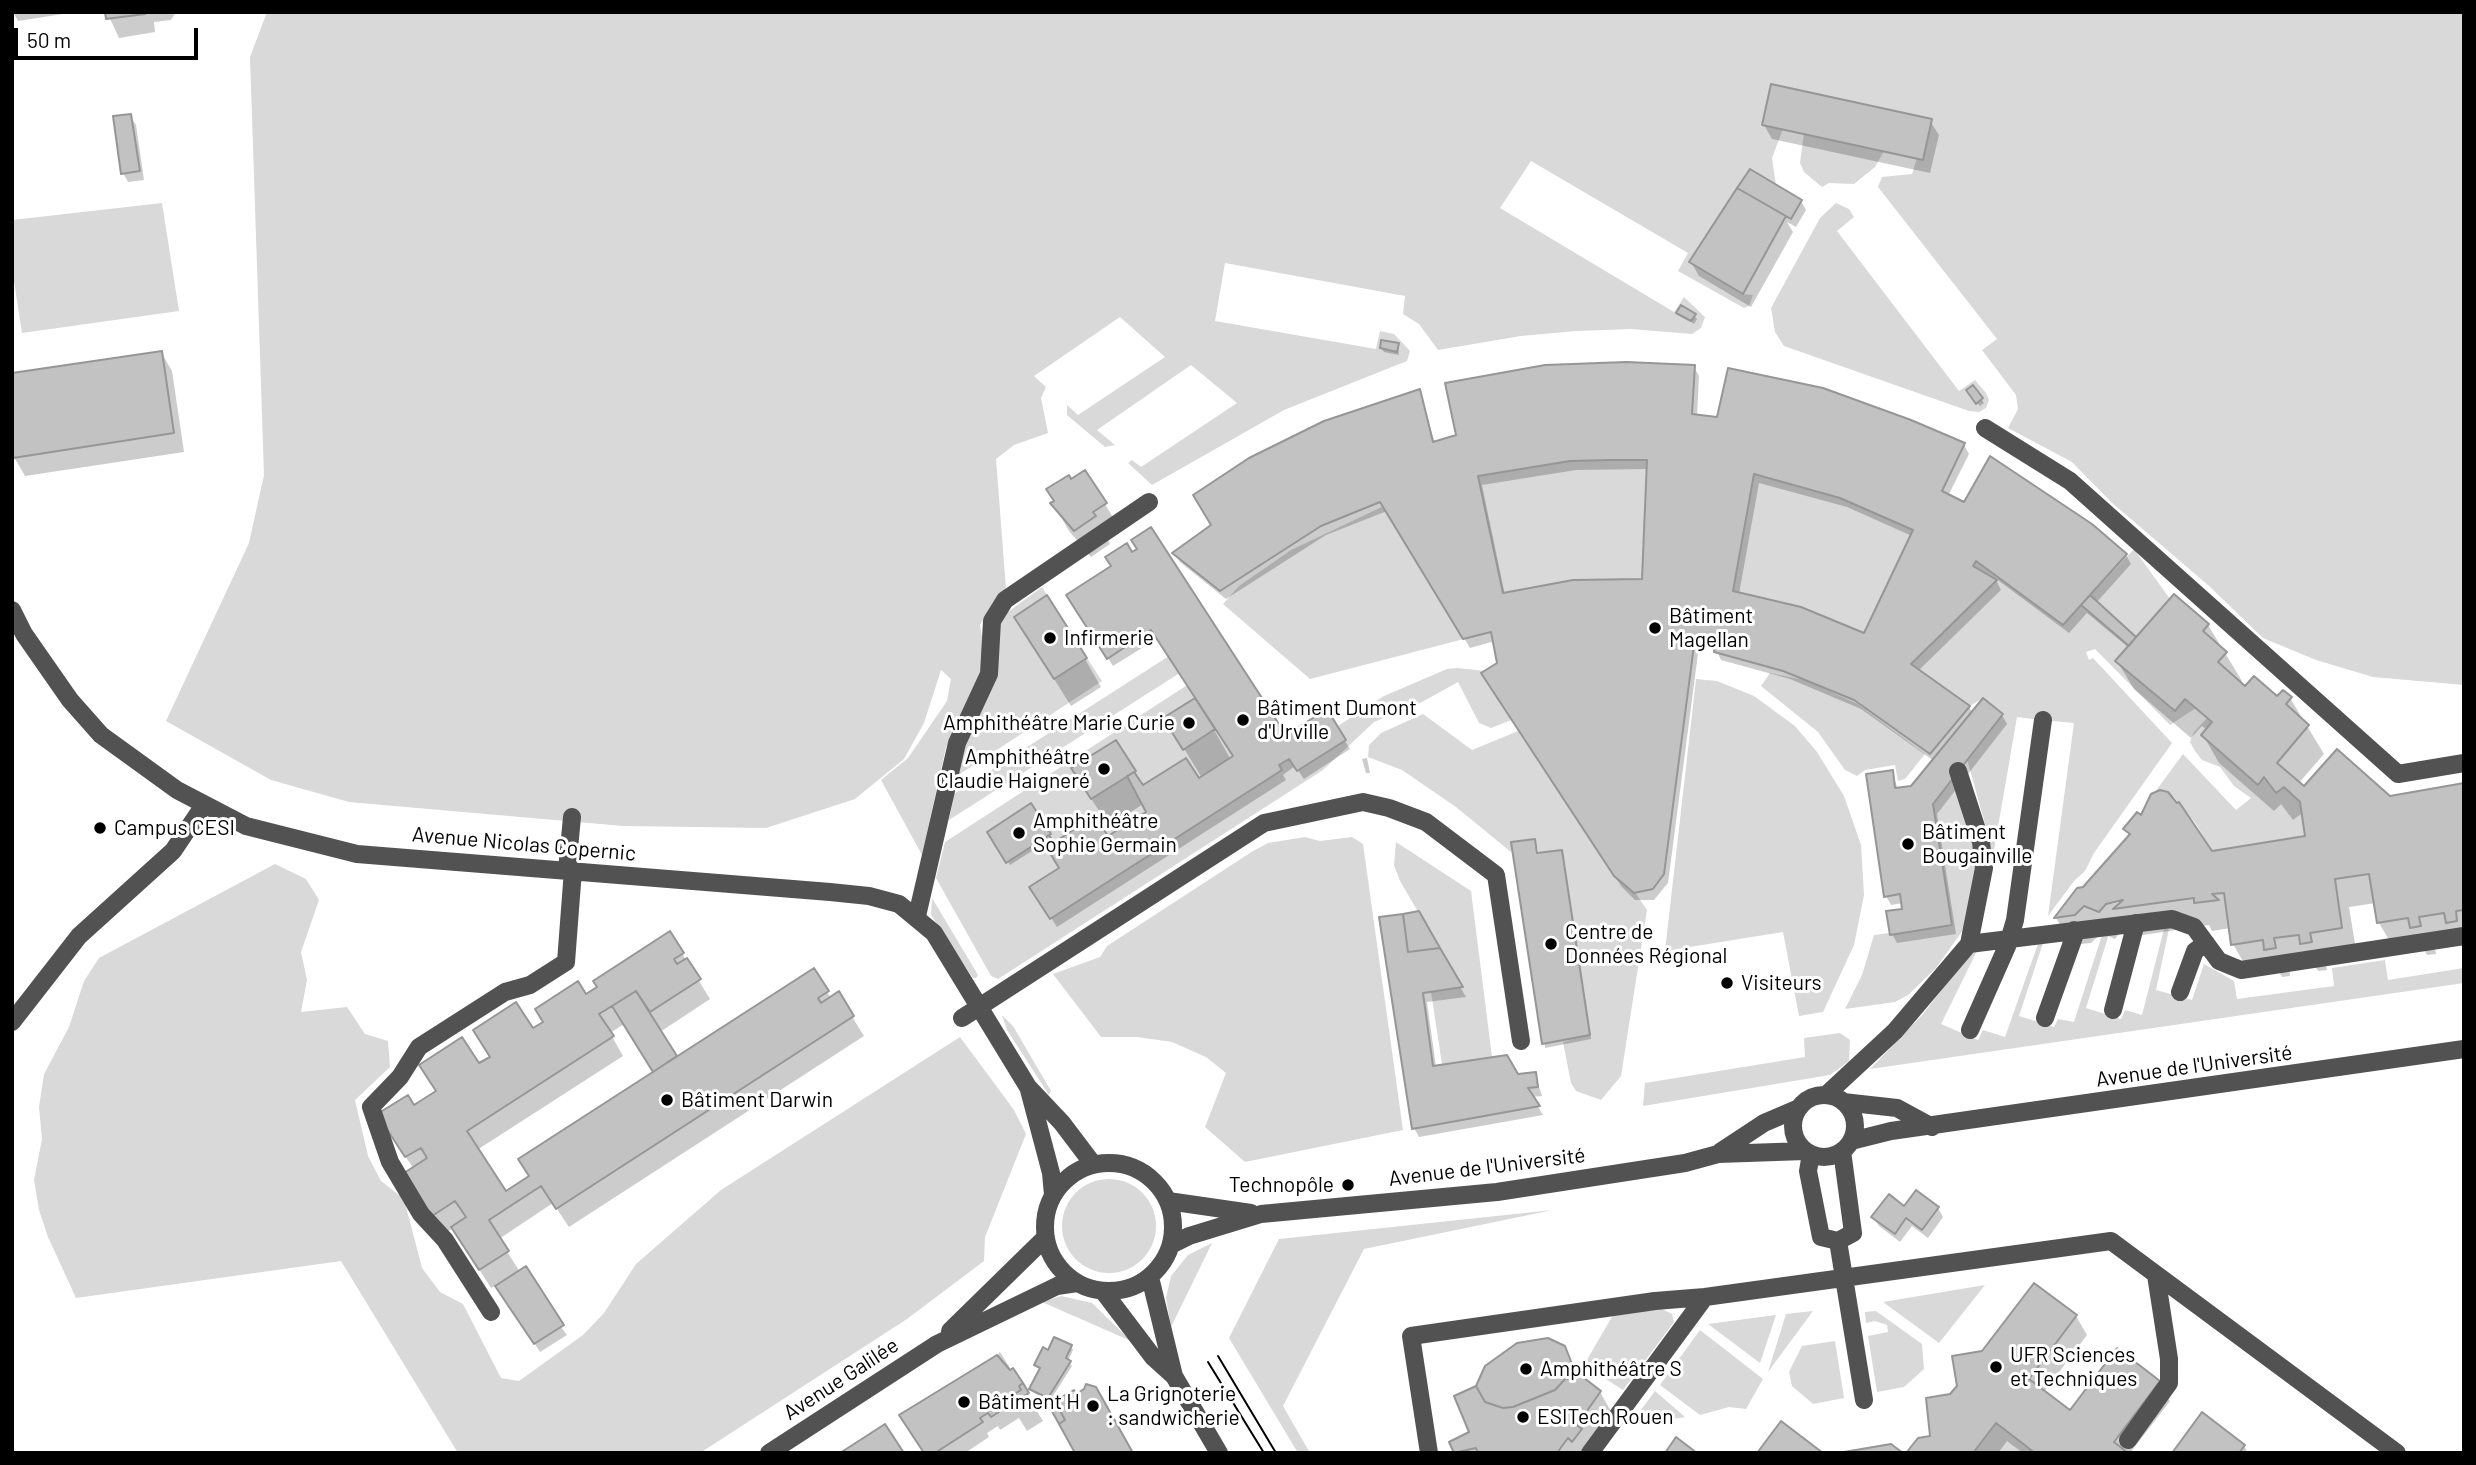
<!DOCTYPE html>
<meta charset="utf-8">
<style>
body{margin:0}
#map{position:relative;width:2476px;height:1465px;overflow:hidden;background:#fff;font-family:Barlow,sans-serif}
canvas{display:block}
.frame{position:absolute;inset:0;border:14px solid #000;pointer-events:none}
.scale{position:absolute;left:14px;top:28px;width:184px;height:32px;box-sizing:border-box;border:4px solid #000;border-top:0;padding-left:9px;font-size:21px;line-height:24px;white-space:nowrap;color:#000;-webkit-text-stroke:5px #fff;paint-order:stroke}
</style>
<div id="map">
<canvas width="2476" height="1465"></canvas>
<div class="frame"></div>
<div class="scale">50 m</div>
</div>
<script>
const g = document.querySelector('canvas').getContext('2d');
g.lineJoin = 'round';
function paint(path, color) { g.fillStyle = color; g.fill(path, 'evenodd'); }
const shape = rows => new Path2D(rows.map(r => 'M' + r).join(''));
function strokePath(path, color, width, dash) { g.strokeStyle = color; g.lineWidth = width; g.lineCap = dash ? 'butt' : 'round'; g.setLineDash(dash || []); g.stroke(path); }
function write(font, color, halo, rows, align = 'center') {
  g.font = font + ' Barlow,sans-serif'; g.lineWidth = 6; g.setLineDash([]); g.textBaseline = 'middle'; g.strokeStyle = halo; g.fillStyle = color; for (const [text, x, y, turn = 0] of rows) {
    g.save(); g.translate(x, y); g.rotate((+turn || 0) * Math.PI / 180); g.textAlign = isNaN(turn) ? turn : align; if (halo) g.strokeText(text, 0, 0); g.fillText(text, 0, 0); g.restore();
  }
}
const green = shape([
 [267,12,2464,12,2464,685,2373,677,2316,660,2263,638,2208,585,2111,502,2072,462,2008,428,2018,409,2016,395,1982,350,1997,339,1878,187,1882,177,1912,174,1917,158,1884,151,1875,167,1854,184,1829,183,1822,187,1804,172,1800,163,1804,133,1783,129,1772,158,1776,185,1750,169,1689,261,1743,294,1753,295,1749,306,1744,308,1678,271,1688,253,1531,161,1500,208,1674,312,1684,297,1705,317,1701,328,1692,334,1631,329,1576,331,1521,336,1438,350,1419,324,1403,314,1405,296,1225,263,1215,321,1376,349,1380,331,1394,334,1410,351,1407,361,1284,410,1152,485,1128,463,1132,460,1141,467,1237,403,1191,365,1097,430,1115,445,1105,447,1067,415,1067,405,1078,415,1165,357,1120,317,1034,376,1046,387,1041,398,1048,433,1014,445,996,459,1006,589,993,602,980,625,984,651,981,674,946,747,922,855,881,780,908,758,947,701,951,679,941,670,924,723,904,759,855,799,766,828,623,826,349,802,271,780,166,721,249,543,264,475,250,57],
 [162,203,179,311,22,333,12,268,12,220],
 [1836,203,1849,209,1854,217,1837,231,1959,391,1975,380,1986,393,1989,400,1986,408,1979,412,1969,411,1784,346,1775,332,1771,308,1820,218],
 [1647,460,1642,579,1573,580,1503,593,1478,476,1570,461],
 [1754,474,1840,498,1913,530,1864,633,1801,607,1733,591],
 [1386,505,1464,639,1310,679,1223,604,1239,586,1291,550],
 [2134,549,2170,599,2116,661,2174,711,2185,699,2196,708,2170,725,2095,649,2086,652,2089,660,2093,658,2172,743,2094,853,2085,871,2074,881,2048,916,2074,723,2043,720,2047,713,2044,711,2041,720,2017,717,1989,879,1987,831,1967,759,2003,713,1983,698,1970,706,1911,664,1997,580,1973,566,1976,561,2065,623],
 [1042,587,1047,595,1014,618,1054,679,1087,658,1102,681,957,776,968,734,997,674,998,627,1004,615],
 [1197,638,1208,655,949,820,954,794],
 [1457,668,1485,671,1516,718,1491,728,1479,723,1458,682,1422,702,1374,722,1323,770,998,979,991,976,936,878,945,842,1212,669,1273,735,1338,726,1384,696,1447,669],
 [1770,673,1804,680,1856,703,1925,754,1905,779,1898,781,1895,765,1865,770,1857,776,1845,770,1818,732,1761,686],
 [1696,679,1717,681,1754,696,1795,726,1817,752,1844,796,1861,845,1864,895,1854,945,1823,1012,1799,1016,1783,932,1665,951],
 [1423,714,1472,750,1523,729,1647,910,1621,1076,1601,1100,1576,1091,1571,1083,1563,1042,1590,1035,1535,839,1512,842,1511,852,1456,807,1402,770,1368,757,1369,745,1381,733],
 [2207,718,2212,722,2201,735,2257,784,2264,777,2276,793,2284,787,2300,802,2305,836,2212,851,2196,824,2175,798,2168,792,2155,792,2183,754,2236,810,2251,798,2234,786,2220,767,2202,760,2195,751,2190,742,2194,732],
 [1951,779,1962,784,1977,865,1968,923,1936,968,1908,995,1895,1002,1845,1009,1862,975,1874,935,1951,925,1933,804],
 [1305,837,1320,841,1352,837,1363,844,1403,1130,1245,1162,1205,1127,1226,1073,1206,1057,1172,1042,1137,1037,1101,1037,1053,974,1100,957,1107,946,1253,851,1268,843],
 [1396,842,1471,891,1492,1057,1442,1064,1431,992,1462,987,1400,881,1394,865],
 [275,864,306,879,319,900,301,952,307,980,301,1012,347,1007,365,1034,388,1041,390,1067,355,1100,368,1156,381,1181,404,1199,422,1268,440,1292,463,1304,501,1378,519,1381,583,1335,604,1313,636,1264,721,1190,960,1037,1014,1110,1026,1134,985,1237,984,1261,907,1319,700,1453,458,1453,341,1261,76,1298,48,1237,39,1210,34,1180,42,1139,39,1107,44,1074,69,1027,84,981,99,958],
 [932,898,978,975,976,978,973,978,931,915],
 [2164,929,2169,929,2156,990,2192,1000,2204,964,2234,981,2237,999,2334,986,2332,968,2385,960,2388,980,2464,968,2464,983,1870,1069,1923,1014,1971,952,1978,949,1941,1024,1978,1040,1983,1030,2005,1037,2039,941,2044,940,2019,1016,2054,1027,2058,1019,2074,1022,2102,935,2109,934,2086,1008,2121,1019,2125,1010,2142,1015],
 [1002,1015,1013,1026,1051,1091,1049,1095,1007,1030],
 [1840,1033,1850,1040,1849,1061,1830,1075,1643,1106,1645,1083,1805,1057,1804,1038],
 '1062 1226a47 47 0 1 1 94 0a47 47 0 1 1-94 0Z',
 [1553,1210,1364,1249,1283,1406,1310,1453,1298,1453,1229,1338,1279,1239],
 [1212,1243,1171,1327,1166,1298,1171,1276,1188,1255],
 [1985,1285,1939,1343,1883,1302],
 [1061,1296,1092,1303,1131,1341,1042,1302],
 [1658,1307,1672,1314,1674,1322,1623,1390,1584,1365,1613,1315],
 [1813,1311,1768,1372,1786,1314],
 [1876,1311,1922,1344,1924,1369,1904,1387,1877,1392,1868,1336,1888,1332,1887,1325,1875,1321,1866,1323,1865,1312],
 [1776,1315,1760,1363,1708,1324],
 [1700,1330,1763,1379,1746,1409,1729,1407,1700,1415,1660,1385],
 [1835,1341,1844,1398,1813,1404,1792,1386,1789,1372,1802,1346],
 [1655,1391,1685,1417,1629,1426],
 [1996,1423,2035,1453,1973,1453]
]);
const shadow = shape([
 [13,12,76,12,18,21],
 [107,12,176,12,171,20,154,22,155,32,119,38],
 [130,116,136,125,144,180,128,182,123,173],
 [1930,121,1939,135,1930,173,1772,139,1764,125],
 [1801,201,1806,210,1796,227,1787,222,1793,232,1751,307,1699,276,1691,262],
 [1678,313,1694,315,1697,319,1694,324],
 [1398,345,1399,355,1384,352,1381,348],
 [161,352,172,371,184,452,25,476,14,457,12,443,12,375],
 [1694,367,1699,376,1697,416,1964,445,1969,454,1948,496,2126,555,2131,564,2096,603,2137,640,2174,596,2208,625,2242,681,2240,683,2277,699,2290,698,2324,754,2298,784,2304,789,2390,798,2464,785,2464,950,2458,941,2434,945,2436,954,2427,955,2422,946,2395,950,2379,923,2376,903,2349,907,2357,956,2325,961,2327,970,2318,971,2313,962,2289,966,2290,976,2282,977,2277,968,2249,972,2233,944,2231,928,2212,931,2209,925,2130,937,2121,931,2115,939,2101,933,2091,943,2072,945,2056,918,2078,889,2084,888,2129,836,2126,829,2211,853,2307,838,2304,816,2301,814,2293,820,2281,804,2274,811,2219,763,2203,735,2207,730,2202,726,2191,738,2134,689,2117,661,2129,648,2087,613,2069,633,1995,578,2001,590,1918,671,1969,707,1973,714,2002,715,2007,724,1937,814,1956,934,1897,943,1892,934,1904,910,1903,903,1891,905,1886,896,1892,771,1898,790,1911,788,1934,761,1861,709,1790,679,1721,660,1716,649,1699,646,1668,883,1654,900,1635,900,1621,886,1489,683,1499,664,1495,641,1470,648,1387,511,1326,535,1226,599,1180,562,1175,554,1419,391,1435,443],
 [1649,469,1643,581,1505,595,1482,485,1576,470],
 [1759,483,1847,507,1912,536,1865,635,1739,594],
 [2131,896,2132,900,2110,904,2110,901],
 [1973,387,1984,403,1980,406,1970,394],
 [1053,503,1105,504,1121,531,1108,540,1110,544,1091,557,1069,531],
 [1113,567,1285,737,1326,711,1350,749,1304,779,1295,766,1283,775,1286,780,1057,927,1037,896,1061,868,1046,842,1010,865,989,832,1031,805,1052,838,1049,840,1053,845,1108,839,1148,813,1143,804,1109,826,1090,797,1135,771,1144,787,1202,778,1166,719,1197,699,1158,638,1113,666,1073,604],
 [1217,729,1235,757,1231,760,1214,730],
 [1016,618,1085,659,1101,687,1071,706],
 [1367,758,1370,773,1366,773,1362,759],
 [1534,841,1538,855,1561,852,1563,856,1591,1039,1545,1048],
 [1418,913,1466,997,1427,1002,1436,1067,1518,1076,1535,1074,1542,1096,1532,1097,1543,1115,1419,1137,1414,1128],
 [670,934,710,999,660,1032,677,1059,813,970,831,998,838,994,864,1036,569,1227,553,1203,499,1239,520,1272,567,1335,540,1352,497,1285,491,1288,453,1228,441,1236,414,1169,390,1134,479,1066,586,997],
 [624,1024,655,1073,530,1177,505,1194,477,1150,623,1056,610,1033],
 [1905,1208,1938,1208,1943,1217,1928,1238,1912,1226,1900,1242,1879,1226,1873,1217],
 [2034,1285,2076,1316,2087,1335,2044,1392,2071,1412,2159,1382,2170,1401,2130,1453,2023,1453,2007,1441,1998,1453,1908,1453,1932,1437,1951,1396],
 [1548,1340,1556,1341,1568,1355,1582,1379,1600,1392,1616,1420,1594,1453,1456,1453,1451,1443,1471,1433,1477,1388,1486,1367,1517,1345],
 [1071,1346,1073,1350,1068,1361,1072,1366,1050,1401,1034,1393,1031,1389,1040,1370,1036,1365,1048,1352],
 [1000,1352,1043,1421,1027,1431,1019,1418,1000,1430,998,1426,987,1433,989,1437,965,1453,925,1453],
 [2244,1446,2248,1453,2174,1453]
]);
const building = shape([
 [105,12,145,12,145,14,106,19,105,12],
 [1771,84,1932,119,1923,160,1762,125,1771,84],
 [131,114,140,171,121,174,113,116,131,114],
 [1750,169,1802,200,1791,219,1737,188,1750,169],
 [1737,188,1786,216,1743,294,1689,262,1737,188],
 [1681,305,1696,314,1691,321,1676,313,1681,305],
 [1381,340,1399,343,1397,352,1380,348,1381,340],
 [162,351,174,433,13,458,12,373,162,351],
 [1626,362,1695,365,1692,414,1717,417,1728,368,1823,388,1911,420,1965,443,1942,491,1964,502,1990,456,2092,524,2127,554,2063,625,1976,561,1973,566,1997,580,1911,664,1970,706,1930,754,1854,700,1783,671,1714,652,1715,642,1695,638,1664,874,1653,889,1634,893,1614,876,1481,673,1497,663,1491,632,1463,639,1380,502,1321,526,1220,591,1172,553,1211,525,1193,495,1249,458,1324,421,1420,389,1433,442,1456,435,1445,383,1545,365,1626,362],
 [1609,460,1647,460,1642,579,1573,580,1503,593,1478,476,1570,461,1609,460],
 [1754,474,1840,498,1913,530,1864,633,1801,607,1733,591,1754,474],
 [1973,385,1983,398,1976,404,1966,390,1973,385],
 [1085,470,1107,503,1093,512,1096,516,1074,531,1050,503,1054,501,1046,489,1069,475,1071,479,1085,470],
 [1151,527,1286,735,1327,709,1346,740,1297,771,1289,759,1279,765,1282,770,1050,919,1029,887,1059,868,1042,840,1049,835,1053,843,1095,816,1108,836,1146,812,1127,776,1134,772,1143,785,1186,758,1199,778,1233,756,1151,630,1107,659,1066,595,1111,566,1105,557,1127,543,1132,552,1137,549,1131,540,1151,527],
 [2174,594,2209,624,2203,631,2227,652,2218,662,2245,686,2254,676,2277,696,2283,690,2292,697,2286,704,2309,725,2277,763,2304,786,2337,749,2390,796,2464,783,2464,910,2456,911,2457,921,2446,923,2444,913,2419,917,2421,926,2410,928,2408,918,2377,923,2369,874,2335,879,2342,928,2310,933,2312,942,2300,944,2299,935,2274,938,2276,948,2264,950,2263,940,2231,945,2224,893,2212,894,2219,900,2194,903,2194,898,2113,909,2123,900,2106,904,2099,912,2084,906,2075,915,2054,918,2077,888,2083,887,2130,834,2123,829,2137,812,2141,815,2151,794,2160,790,2168,792,2177,803,2179,802,2212,851,2305,836,2300,802,2284,787,2276,793,2264,777,2258,785,2201,735,2212,722,2185,699,2175,711,2115,661,2174,594],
 [1047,595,1087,658,1054,679,1014,617,1047,595],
 [2090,595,2136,637,2129,646,2081,605,2090,595],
 [1195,698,1215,729,1183,750,1163,718,1195,698],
 [1983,698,2003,714,1933,804,1952,925,1890,935,1886,911,1902,909,1900,894,1884,897,1866,774,1893,770,1895,788,1911,786,1983,698],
 [1116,740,1136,771,1091,799,1071,768,1116,740],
 [1031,803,1051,834,1006,863,987,832,1031,803],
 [1535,839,1537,853,1562,850,1590,1035,1542,1044,1511,842,1535,839],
 [1419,911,1440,948,1408,952,1403,914,1419,911],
 [1403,914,1408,952,1440,948,1463,987,1423,993,1433,1066,1507,1055,1518,1074,1536,1072,1538,1087,1528,1088,1540,1106,1412,1129,1379,917,1403,914],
 [670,931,684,953,674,959,677,964,687,958,701,979,650,1012,636,991,612,1006,599,1014,614,1036,467,1131,506,1191,529,1176,518,1159,814,968,829,991,818,998,821,1003,839,991,854,1016,556,1209,541,1186,489,1220,509,1251,479,1270,451,1227,466,1217,455,1201,429,1218,401,1175,427,1158,421,1148,405,1157,377,1114,408,1095,414,1105,436,1091,419,1065,462,1037,479,1063,490,1057,473,1030,516,1002,533,1028,543,1022,535,1009,578,981,586,994,597,987,593,981,670,931],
 [636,991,677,1056,653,1072,612,1006,636,991],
 [1916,1190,1939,1207,1922,1230,1906,1218,1895,1234,1871,1217,1889,1194,1904,1206,1916,1190],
 [526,1266,564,1325,534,1344,495,1286,526,1266],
 [2034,1283,2077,1315,2029,1379,2070,1410,2117,1348,2160,1381,2114,1442,2128,1453,2035,1453,1996,1423,1973,1453,1906,1453,1918,1438,1930,1436,1926,1398,1950,1394,1957,1386,1952,1356,1982,1351,2034,1283],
 [1054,1337,1072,1345,1066,1358,1071,1361,1048,1398,1029,1389,1040,1368,1034,1365,1043,1347,1048,1350,1054,1337],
 [1548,1338,1565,1346,1572,1364,1566,1378,1555,1390,1513,1407,1503,1408,1485,1402,1476,1386,1485,1366,1517,1343,1548,1338],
 [997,1355,1010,1370,1013,1368,1023,1383,1019,1386,1021,1390,1006,1399,1010,1405,991,1417,988,1413,980,1418,983,1422,935,1453,924,1453,899,1415,997,1355],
 [1579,1374,1601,1391,1577,1425,1582,1429,1572,1442,1568,1438,1557,1453,1478,1453,1476,1448,1454,1453,1449,1442,1469,1432,1454,1396,1476,1386,1485,1402,1503,1408,1513,1407,1555,1390,1566,1378,1574,1381,1579,1374],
 [1023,1383,1029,1393,1010,1405,1006,1399,1021,1390,1019,1386,1023,1383],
 [1086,1384,1096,1387,1133,1453,1075,1453,1059,1424,1065,1420,1057,1405,1060,1402,1058,1399,1074,1390,1076,1394,1084,1389,1086,1384],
 [1058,1399,1060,1402,1057,1405,1065,1420,1059,1424,1048,1404,1058,1399],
 [2202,1412,2245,1445,2239,1453,2172,1453,2202,1412],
 [1781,1421,1823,1453,1757,1453,1781,1421],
 [885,1424,904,1453,840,1453,885,1424],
 [1676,1437,1697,1453,1665,1453,1676,1437],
 [1891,1444,1903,1453,1843,1453,1844,1452,1891,1444]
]);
const minor = shape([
 [1985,428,2070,481,2398,774,2464,763],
 [12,610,24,634,70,700,101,735,177,790,246,826,357,854,830,892,869,896,899,904,934,933,1028,1087,1062,1123,1093,1164],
 [567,870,572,817],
 [917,916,957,743,989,674,992,621,1005,600,1149,502],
 [1969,944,2172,919,2194,927,2219,961,2241,970,2464,936],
 [2180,992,2195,951,2206,943],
 [2113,1010,2136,923],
 [962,1018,1264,823,1363,802,1389,808,1426,822,1496,875,1521,1041],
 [2045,1018,2074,937,2074,930],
 [12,1022,79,936,173,851,204,805],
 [1970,1030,2008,944,2015,920,2043,720],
 [1029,1090,1051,1173,1053,1195],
 [1826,1095,1895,1031,1969,944,1984,868,1981,842,1958,771],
 '1793 1126a31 31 0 1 1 62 0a31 31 0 1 1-62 0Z',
 [1843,1102,1897,1108,1932,1127],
 [1851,1141,1891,1131,2464,1049],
 [1720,1152,1764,1123,1799,1108],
 [1811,1154,1808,1171,1821,1237,1838,1241,1853,1233,1842,1151],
 '1045 1227a64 64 0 1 1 128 0a64 64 0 1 1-128 0Z',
 [1168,1201,1251,1213],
 [1838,1241,1864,1400],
 [1171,1245,1189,1236,1261,1214,1497,1192,1685,1163,1718,1154,1805,1151],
 [1150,1277,1174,1376],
 [1103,1291,1153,1357,1174,1376,1219,1453],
 [491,1312,445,1240,421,1214,390,1162,371,1107,400,1077,419,1047,505,992,530,985,566,962,573,870],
 [950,1331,1045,1238],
 [2128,1440,2169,1383,2169,1359,2156,1275],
 [769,1453,937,1344,1057,1286,1077,1283],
 [1429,1453,1411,1336,1655,1301,1705,1297],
 [1590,1453,1705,1297,2111,1241,2397,1453]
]);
const tram = shape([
 [1218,1356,1276,1453],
 [1208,1362,1264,1453]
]);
const markers = [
 [1655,628,7,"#000"],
 [1050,638,7,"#000"],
 [1243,720,7,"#000"],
 [1189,723,7,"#000"],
 [1104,769,7,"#000"],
 [100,828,7,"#000"],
 [1019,833,7,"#000"],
 [1908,844,7,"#000"],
 [1551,944,7,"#000"],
 [1727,983,7,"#000"],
 [667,1100,7,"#000"],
 [1348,1185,7,"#000"],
 [1996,1367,7,"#000"],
 [1526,1369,7,"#000"],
 [964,1402,7,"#000"],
 [1093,1406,7,"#000"],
 [1523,1417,7,"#000"]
];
const poiNames = [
 ["Bâtiment",1669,616],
 ["Magellan",1669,640],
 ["Infirmerie",1064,638],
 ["Bâtiment Dumont",1257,708],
 ["d'Urville",1257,732],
 ["Amphithéâtre Marie Curie",1175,723,"right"],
 ["Amphithéâtre",1090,757,"right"],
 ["Claudie Haigneré",1090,781,"right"],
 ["Amphithéâtre",1033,821],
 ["Sophie Germain",1033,845],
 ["Campus CESI",114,828],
 ["Bâtiment",1922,832],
 ["Bougainville",1922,856],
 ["Centre de",1565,932],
 ["Données Régional",1565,956],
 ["Visiteurs",1741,983],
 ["Bâtiment Darwin",681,1100],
 ["Technopôle",1334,1185,"right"],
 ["UFR Sciences",2010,1355],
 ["et Techniques",2010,1379],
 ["Amphithéâtre S",1540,1369],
 ["La Grignoterie",1107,1394],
 [": sandwicherie",1107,1418],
 ["Bâtiment H",978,1402],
 ["ESITech Rouen",1537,1417]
];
const streetNames = [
 ["Avenue Nicolas Copernic",524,844,5],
 ["Avenue de l'Université",2194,1066,-8],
 ["Avenue de l'Université",1487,1167,-7],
 ["Avenue Galilée",841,1379,-33]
];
paint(green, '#d9d9d9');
paint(shadow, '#0003');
paint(building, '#c2c2c2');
strokePath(building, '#969696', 2);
strokePath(minor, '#525252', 18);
strokePath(tram, '#000', 2);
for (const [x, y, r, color] of markers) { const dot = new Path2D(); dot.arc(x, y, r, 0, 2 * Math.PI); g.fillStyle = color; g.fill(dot); strokePath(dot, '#fff', 2.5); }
write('21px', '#000', '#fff', poiNames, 'left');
write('21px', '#000', '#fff', streetNames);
</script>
